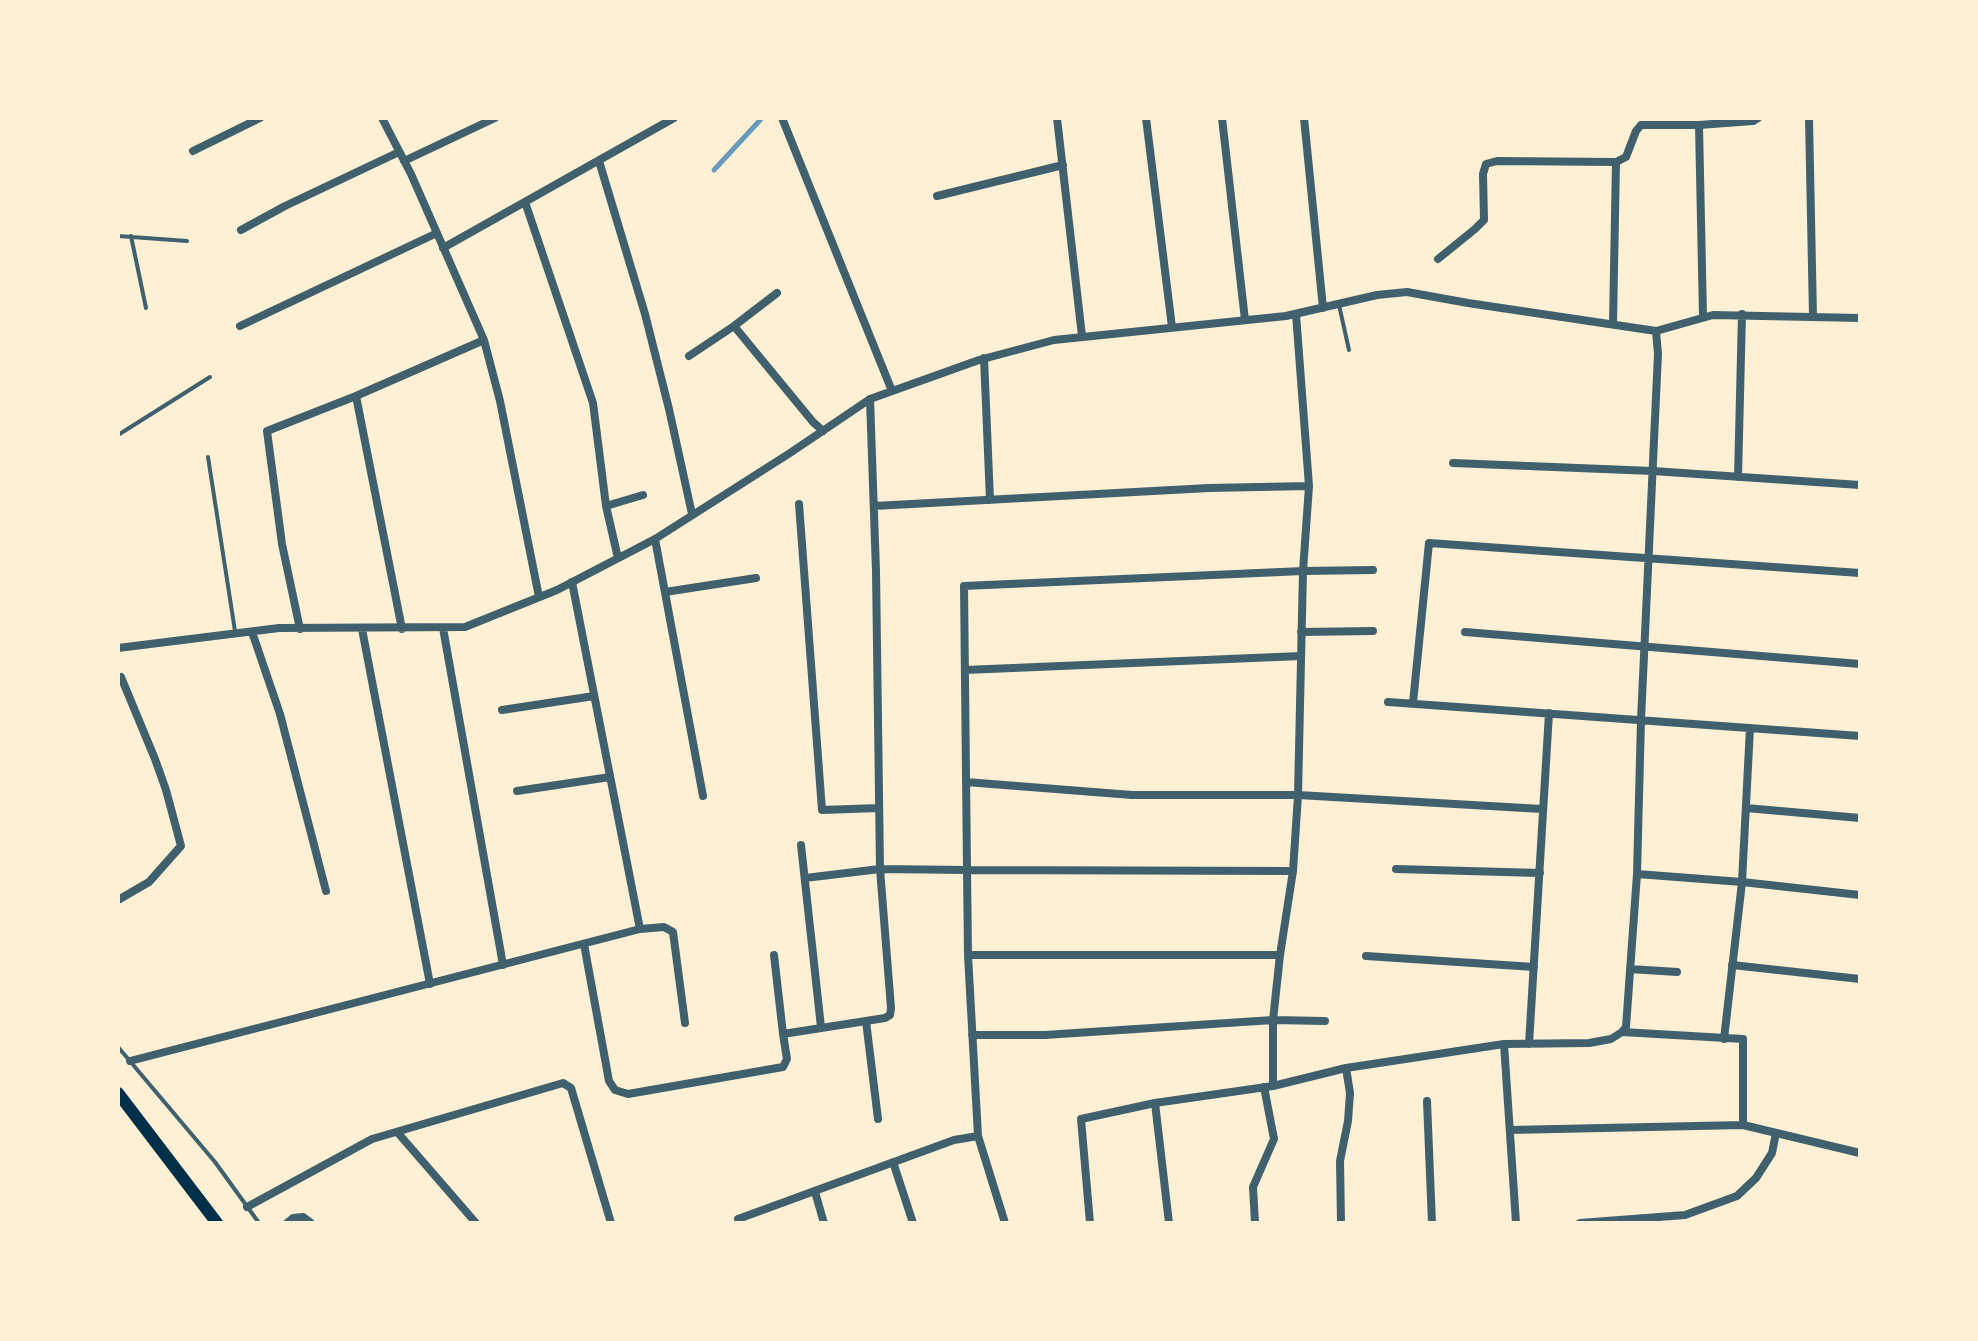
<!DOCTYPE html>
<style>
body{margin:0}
#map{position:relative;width:1978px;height:1341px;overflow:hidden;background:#fdf0d5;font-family:"DejaVu Sans",sans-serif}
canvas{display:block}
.frame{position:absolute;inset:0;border:120px solid #fdf0d5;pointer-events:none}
</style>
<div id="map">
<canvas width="1978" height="1341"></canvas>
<div class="frame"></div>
</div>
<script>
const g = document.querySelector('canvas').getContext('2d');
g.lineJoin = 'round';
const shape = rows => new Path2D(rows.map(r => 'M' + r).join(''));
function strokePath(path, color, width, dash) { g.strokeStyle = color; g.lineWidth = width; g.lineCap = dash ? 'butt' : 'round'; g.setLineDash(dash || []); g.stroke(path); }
const stream = shape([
 [714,170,762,118]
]);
const service = shape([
 [118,236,187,241],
 [131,236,146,308],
 [1339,305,1349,350],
 [118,435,210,377],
 [208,457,235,631],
 [118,1047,215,1162,259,1223]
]);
const minor = shape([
 [382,118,411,174,484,340,500,401,539,597],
 [782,118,892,391],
 [1057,118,1082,336],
 [1146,118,1172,327],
 [1222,118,1245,320],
 [1304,118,1323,308],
 [1809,118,1813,317],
 [193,151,260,118],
 [404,161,495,118],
 [599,161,645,314,669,409,692,514],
 [1616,162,1626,157,1636,131,1641,125,1699,125],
 [937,196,1063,165],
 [525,202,593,403,606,506,618,558],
 [241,230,285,206,399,152],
 [443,248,674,118],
 [1438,259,1475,229,1484,220,1483,174,1486,164,1497,161,1616,162,1613,324],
 [1296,314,1309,486],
 [1703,317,1699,125,1753,121,1758,118],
 [240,326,437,233],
 [734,326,813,422,823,431],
 [689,356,734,326,777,293],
 [984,358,990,500],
 [356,396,402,629],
 [870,399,876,571,880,869,967,870,1293,871,1298,795,1303,571,964,586,967,870,968,955],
 [1453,463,1653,471,1860,485],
 [1738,477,1742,314],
 [799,504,822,810,879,808],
 [606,506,643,495],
 [874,506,1209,488,1309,486,1303,571,1373,570],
 [655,539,703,796],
 [572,582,640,929],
 [665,592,756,578],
 [443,628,503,965],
 [300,629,282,544,267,431,356,396,484,340],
 [362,629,430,984],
 [252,632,280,714,326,891],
 [1301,632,1373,631],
 [1465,632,1860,664],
 [118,648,279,628,465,627,557,590,655,539,790,453,870,399,979,360,1054,340,1286,316,1377,295,1407,292,1468,303,1656,331,1713,315,1860,318],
 [965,670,1301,656],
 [1388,702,1860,736],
 [1413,703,1429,543,1860,573],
 [502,710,594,696],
 [966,782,1132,795,1298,795,1542,809],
 [517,791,610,777],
 [1746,808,1860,818],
 [801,845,821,1027],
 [1396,869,1540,873],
 [1637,874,1742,882,1860,895],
 [118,900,149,882,181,846,166,790,155,759,121,677],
 [584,944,609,1081,615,1090,628,1094,783,1067,787,1059,783,1034,885,1018,890,1015,891,1008,880,869,805,878],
 [774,955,783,1034],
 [1280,955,1293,871],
 [1366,956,1534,967],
 [1732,965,1860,979],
 [1630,969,1677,972],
 [866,1021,878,1119],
 [1622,1032,1626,1027,1637,874,1641,720,1658,354,1656,331],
 [972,1035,1045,1035,1273,1020,1325,1021],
 [1724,1039,1742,882,1750,728],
 [1504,1044,1516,1223],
 [1529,1044,1549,713],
 [130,1061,640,929,664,927,673,932,685,1023],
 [1427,1101,1432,1223],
 [1155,1103,1169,1223],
 [1510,1130,1743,1125,1860,1153],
 [398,1133,476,1223],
 [893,1162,913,1223],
 [815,1192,824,1223],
 [247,1207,372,1139,563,1083,571,1088,611,1223],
 [287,1223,293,1218,303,1217,311,1223],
 [739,1223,738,1219,954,1140,978,1136],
 [1005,1223,978,1136,968,955,1280,955,1273,1020,1273,1086],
 [1090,1223,1081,1119,1155,1103,1273,1086,1346,1068,1504,1044,1589,1043,1611,1039,1622,1032,1743,1039,1743,1125],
 [1255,1223,1253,1187,1274,1139,1264,1087],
 [1341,1223,1340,1161,1348,1121,1350,1093,1346,1068],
 [1580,1223,1685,1215,1737,1196,1756,1178,1772,1153,1776,1133]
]);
const primary = shape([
 [118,1093,217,1223]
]);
strokePath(stream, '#669bbc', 5);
strokePath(service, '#3f606c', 4);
strokePath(minor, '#3f606c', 8);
strokePath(primary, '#003049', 12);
</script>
